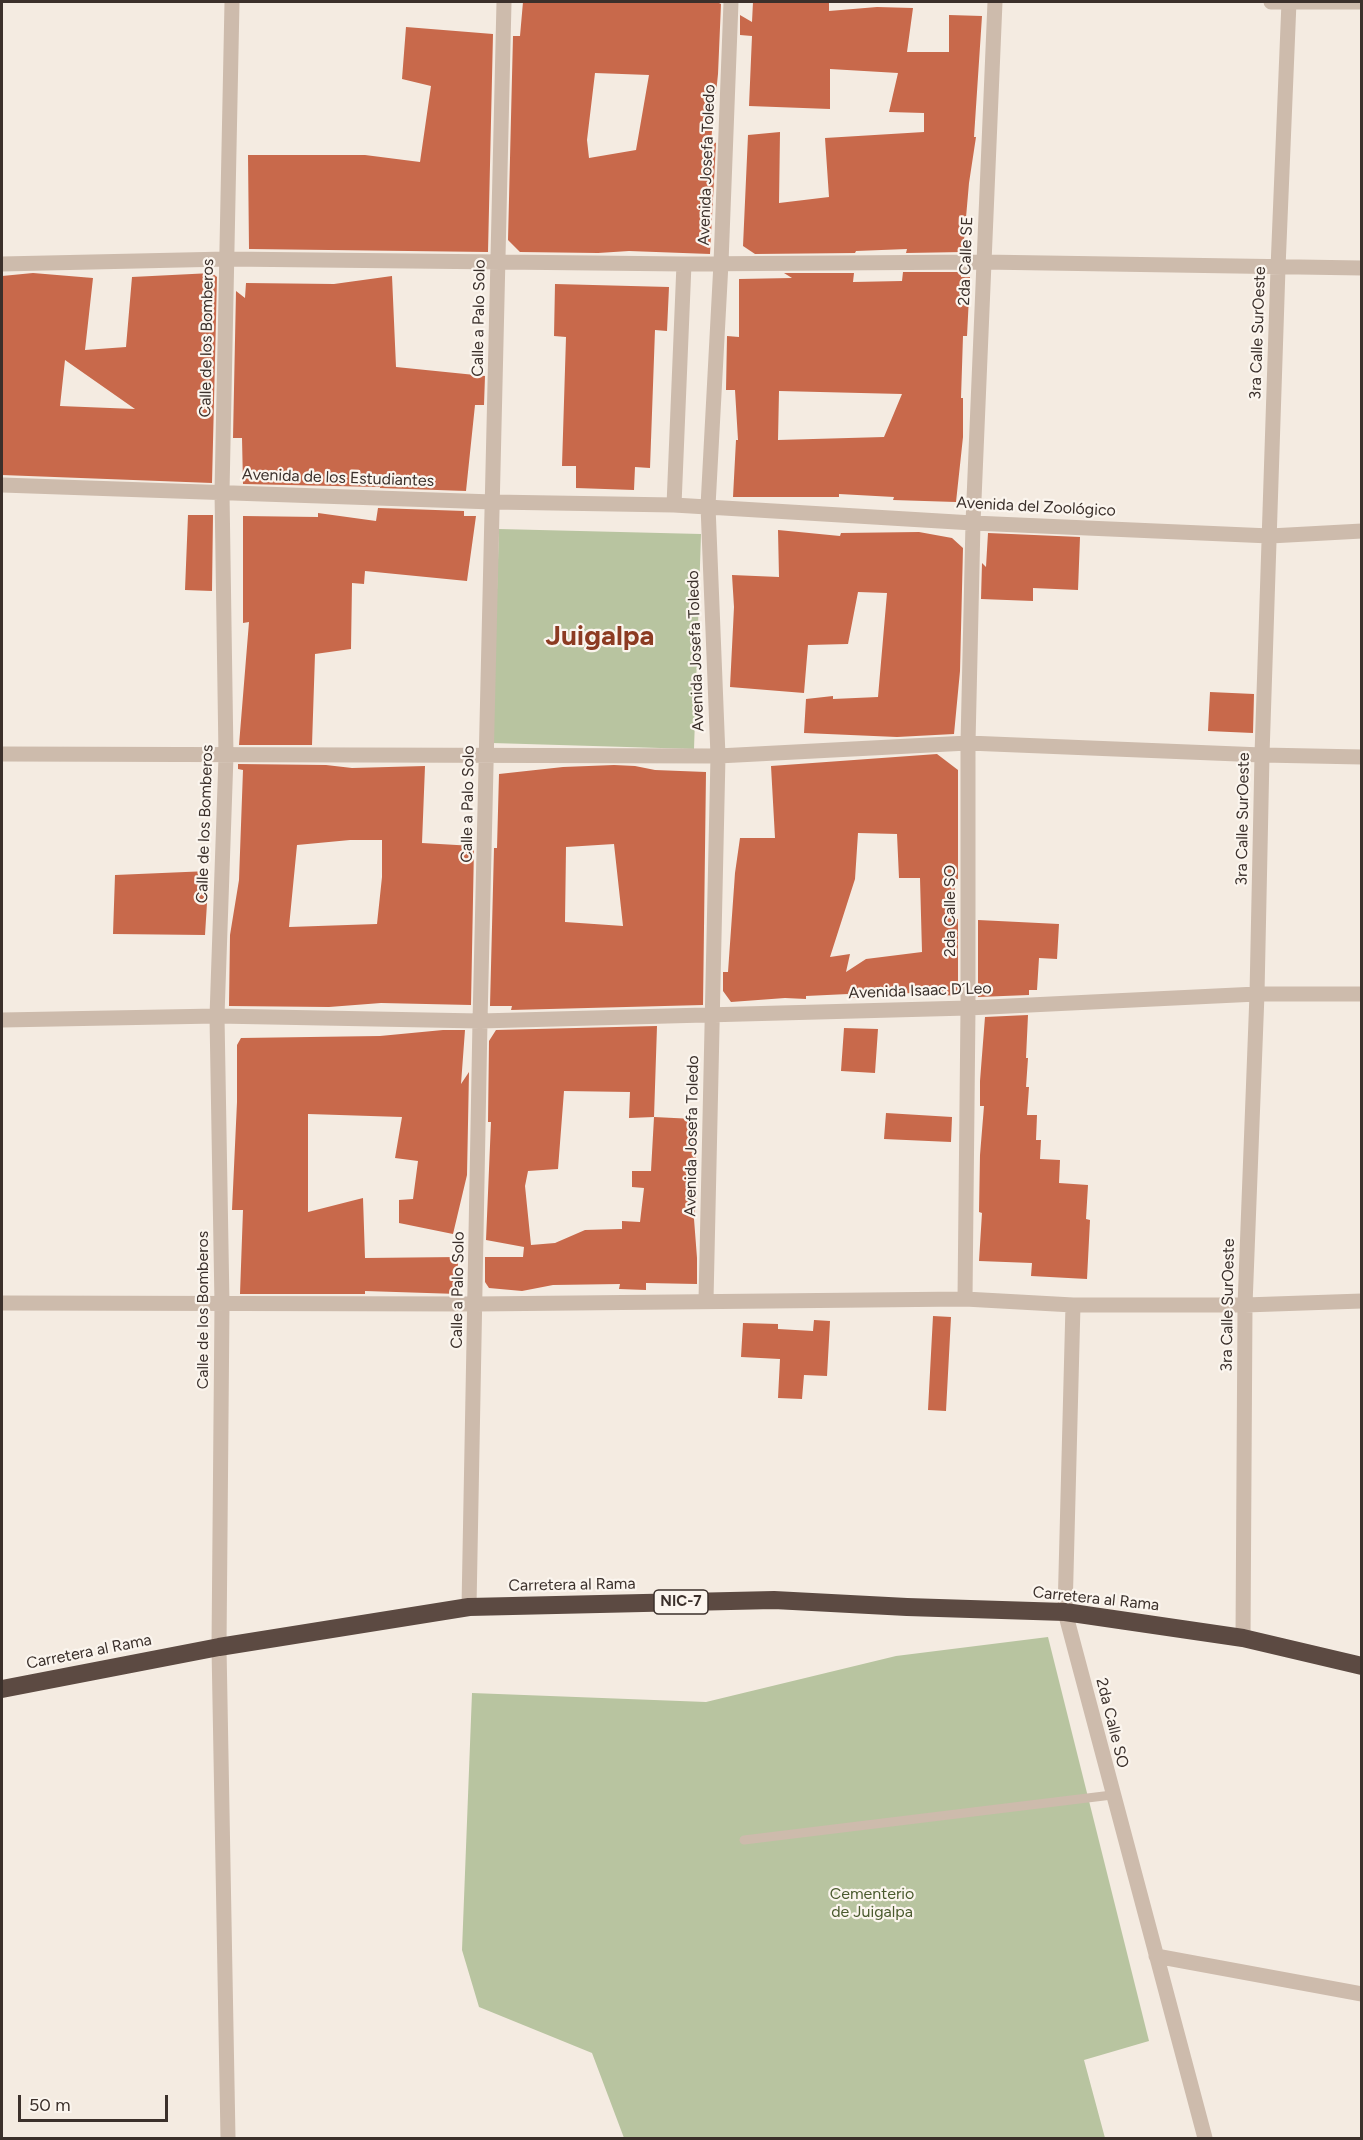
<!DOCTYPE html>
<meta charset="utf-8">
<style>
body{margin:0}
#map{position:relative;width:1363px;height:2140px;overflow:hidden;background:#f4ebe1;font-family:Figtree,sans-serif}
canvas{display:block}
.frame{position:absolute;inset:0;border:3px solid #3b302b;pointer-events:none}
.scale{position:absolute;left:18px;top:2095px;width:150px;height:27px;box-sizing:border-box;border:3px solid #3b302b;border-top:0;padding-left:8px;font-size:18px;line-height:21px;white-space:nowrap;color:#3b302b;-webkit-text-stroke:4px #fbf5ee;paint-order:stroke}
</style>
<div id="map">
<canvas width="1363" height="2140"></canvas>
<div class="frame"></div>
<div class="scale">50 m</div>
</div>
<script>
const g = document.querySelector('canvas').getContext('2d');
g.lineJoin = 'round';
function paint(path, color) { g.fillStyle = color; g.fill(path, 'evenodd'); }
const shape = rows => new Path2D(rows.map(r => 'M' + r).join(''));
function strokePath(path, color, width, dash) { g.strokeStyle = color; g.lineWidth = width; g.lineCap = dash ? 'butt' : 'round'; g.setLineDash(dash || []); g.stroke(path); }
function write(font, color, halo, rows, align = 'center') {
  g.font = font + ' Figtree,sans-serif'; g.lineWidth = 4.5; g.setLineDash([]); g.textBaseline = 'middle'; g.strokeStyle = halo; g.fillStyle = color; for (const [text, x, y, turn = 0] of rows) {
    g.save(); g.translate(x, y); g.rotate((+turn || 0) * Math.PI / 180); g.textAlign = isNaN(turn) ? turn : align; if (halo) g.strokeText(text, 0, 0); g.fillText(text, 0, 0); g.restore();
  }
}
const green = shape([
 [499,529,701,534,694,749,492,743],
 [1048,1637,1149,2041,1084,2060,1105,2138,624,2138,592,2053,479,2007,462,1950,472,1693,706,1702,896,1656]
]);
const building = shape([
 [523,2,717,2,721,4,718,74,711,141,716,143,710,254,629,251,598,253,520,252,508,240,513,36,520,36],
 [595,73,649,75,636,150,589,158,587,140],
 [753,2,829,3,829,11,877,7,913,8,907,52,949,52,949,15,982,16,974,137,976,137,969,183,963,252,906,253,907,249,856,251,855,253,755,254,743,246,748,135,780,132,779,203,829,197,825,138,924,132,924,113,889,112,898,73,830,69,830,109,749,106,752,36,740,35,740,15,752,22],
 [406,27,493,34,488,252,249,249,248,155,365,155,420,162,431,86,402,79],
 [903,272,961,272,961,277,970,277,967,336,963,336,961,398,963,398,963,437,956,502,893,500,894,497,839,494,839,497,733,497,736,440,738,440,735,390,726,390,727,336,739,337,739,279,792,278,784,273,854,273,853,282,902,281],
 [779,391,902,394,884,437,778,440],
 [33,273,93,278,85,350,126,347,132,277,212,273,217,277,212,483,2,475,2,276],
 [65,360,135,409,60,406],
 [392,276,396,367,485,376,484,405,475,405,466,491,380,488,380,487,243,484,242,438,233,438,236,291,245,298,246,283,334,284],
 [555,284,669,287,667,331,655,330,650,468,635,467,634,490,576,488,576,466,562,466,566,337,554,336],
 [378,508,464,511,464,516,476,516,467,581,365,571,364,584,352,583,351,649,315,654,312,745,239,745,249,622,243,623,243,516,318,517,318,513,376,521],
 [188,515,213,515,212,591,185,590],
 [778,530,840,536,841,533,919,532,952,538,963,548,960,671,954,734,897,737,804,733,806,699,833,696,833,699,878,697,887,593,858,592,848,644,808,645,804,693,730,687,734,607,732,575,779,577],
 [988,533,1080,537,1078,590,1033,588,1033,601,981,599,982,563,986,567],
 [1210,692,1254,694,1253,733,1208,731],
 [937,754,958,770,958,879,955,879,954,919,958,919,958,996,916,993,876,994,876,996,847,998,848,994,806,996,806,999,785,998,731,1002,723,991,723,972,728,972,735,873,740,838,775,838,771,766],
 [858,833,897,834,899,878,920,878,922,952,866,959,846,972,850,954,830,957,855,879],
 [238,764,326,765,352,768,425,766,422,843,474,846,471,1005,381,1003,329,1007,229,1006,230,935,239,880,243,770,238,769],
 [350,840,382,840,382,877,377,924,289,927,297,845],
 [614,765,635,766,655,770,706,772,703,1005,511,1010,512,1006,490,1006,494,848,497,848,499,774,563,767],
 [614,844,623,926,565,922,566,847],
 [209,871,205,935,113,934,115,875],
 [978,920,1059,924,1057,959,1039,958,1037,990,1029,990,1029,995,978,997],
 [1028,1015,1026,1058,1028,1058,1026,1087,1029,1087,1027,1115,1037,1115,1036,1140,1041,1140,1040,1159,1060,1160,1059,1183,1088,1185,1086,1219,1090,1220,1087,1279,1031,1276,1032,1263,979,1261,982,1213,979,1212,980,1155,984,1106,980,1106,980,1081,985,1017],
 [657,1026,654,1117,694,1119,697,1187,694,1219,697,1258,697,1284,646,1283,646,1290,619,1289,620,1284,553,1285,522,1291,489,1288,485,1282,485,1257,523,1257,524,1247,486,1240,491,1122,488,1122,489,1041,496,1030],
 [564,1091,630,1092,629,1118,654,1117,651,1171,632,1171,632,1187,644,1188,640,1222,622,1221,622,1229,585,1230,555,1243,531,1245,525,1186,528,1171,558,1169],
 [844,1028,878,1029,875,1073,841,1071],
 [443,1030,465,1030,461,1084,469,1072,467,1175,453,1234,399,1223,399,1200,413,1199,418,1161,395,1158,402,1117,308,1114,308,1212,363,1198,365,1258,458,1257,458,1294,365,1291,365,1294,240,1294,243,1210,232,1210,237,1102,237,1045,241,1038,380,1036],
 [886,1113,952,1117,951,1142,884,1139],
 [933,1316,951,1317,946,1411,928,1410],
 [814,1320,830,1321,827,1376,804,1375,802,1399,778,1398,780,1359,741,1357,743,1323,778,1324,778,1329,813,1331]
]);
const lane = shape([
 [744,1840,1112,1795]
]);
const street = shape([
 [1271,2,1362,2],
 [2,264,227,259,684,264,983,262,1362,268],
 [684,264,674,505,973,523,1270,536,1362,531],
 [2,485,493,502,674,505],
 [2,754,718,756,968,743,1262,755,1362,757],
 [2,1020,217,1016,480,1021,968,1008,1257,994,1362,994],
 [965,1299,968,1008,968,743,973,523,995,2],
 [706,1300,718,756,708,506,721,263,731,2],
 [2,1303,476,1304,965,1299,1073,1305,1245,1305,1362,1301],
 [1073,1305,1065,1612,1205,2138],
 [469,1607,480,1021,504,2],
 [1243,1638,1245,1305,1257,994,1262,755,1278,268,1289,2],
 [1156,1956,1362,1994],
 [228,2138,219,1647,222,1304,217,1016,226,756,222,492,232,2]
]);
const highway = shape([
 [2,1689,219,1647,469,1607,774,1600,907,1607,1065,1612,1243,1638,1362,1666]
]);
const shields = [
 [681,1602,54]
];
const shieldNames = [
 ["NIC-7",681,1602]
];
const streetNames = [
 ["Avenida Josefa Toledo",707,165,-88],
 ["2da Calle SE",966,261,-88],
 ["Calle a Palo Solo",479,318,-89],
 ["3ra Calle SurOeste",1258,333,-88],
 ["Calle de los Bomberos",207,338,-89],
 ["Avenida de los Estudiantes",338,478,2],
 ["Avenida del Zoológico",1036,507,3],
 ["Avenida Josefa Toledo",696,651,-92],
 ["Calle a Palo Solo",468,804,-89],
 ["3ra Calle SurOeste",1243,819,-89],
 ["Calle de los Bomberos",205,824,-88],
 ["2da Calle SO",950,911,-90],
 ["Avenida Isaac D´Leo",920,991,-2],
 ["Avenida Josefa Toledo",692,1136,-89],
 ["Calle a Palo Solo",458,1290,-89],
 ["3ra Calle SurOeste",1228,1305,-89],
 ["Calle de los Bomberos",203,1310,-90],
 ["Carretera al Rama",572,1585,-1],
 ["Carretera al Rama",1096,1599,6],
 ["Carretera al Rama",89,1652,-11],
 ["2da Calle SO",1112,1723,76]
];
const parkNames = [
 ["Cementerio",872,1894],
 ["de Juigalpa",872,1912]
];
const townNames = [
 ["Juigalpa",600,637]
];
paint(green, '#b8c4a0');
paint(building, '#c8694b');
strokePath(lane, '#cdbbac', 9);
strokePath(street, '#cdbbac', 15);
strokePath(highway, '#5c4a42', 18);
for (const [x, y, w] of shields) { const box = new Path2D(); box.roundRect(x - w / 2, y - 12, w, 24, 4.5); g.fillStyle = '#fbf5ee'; g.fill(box); strokePath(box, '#3b302b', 1.5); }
write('bold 15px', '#3b302b', null, shieldNames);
write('16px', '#3b302b', '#fbf5ee', streetNames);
write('16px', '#4a5a2e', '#fbf5ee', parkNames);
write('bold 28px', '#8c3b22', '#fbf5ee', townNames);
</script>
